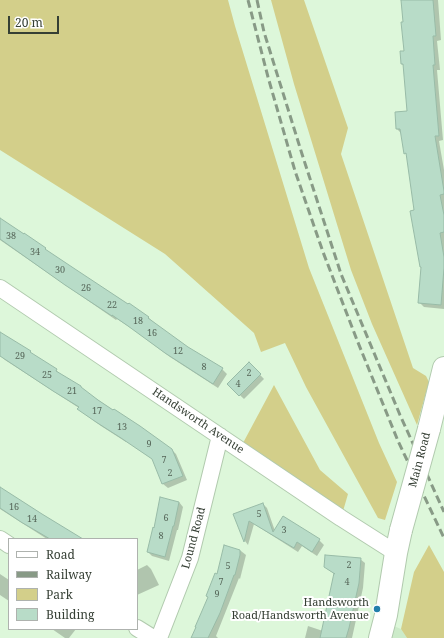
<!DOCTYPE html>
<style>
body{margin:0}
#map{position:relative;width:444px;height:638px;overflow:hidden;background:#ddf7da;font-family:"Noto Serif",serif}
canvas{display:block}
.legend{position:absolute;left:8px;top:538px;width:130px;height:92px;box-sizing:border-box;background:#fff;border:1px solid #aeb2ae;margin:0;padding:5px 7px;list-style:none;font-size:12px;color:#353f34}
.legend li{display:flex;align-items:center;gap:8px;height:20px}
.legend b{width:20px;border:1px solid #aeb2ae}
.scale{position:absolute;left:8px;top:16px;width:51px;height:18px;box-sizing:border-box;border:2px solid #353f34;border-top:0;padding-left:5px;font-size:12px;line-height:14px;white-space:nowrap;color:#353f34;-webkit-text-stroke:3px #fff;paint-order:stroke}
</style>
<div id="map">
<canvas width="444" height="638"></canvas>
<ul class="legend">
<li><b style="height:5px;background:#fff"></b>Road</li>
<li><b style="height:5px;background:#889a86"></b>Railway</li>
<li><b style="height:11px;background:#d3cf8a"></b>Park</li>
<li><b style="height:11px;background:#b8dcc8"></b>Building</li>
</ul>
<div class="scale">20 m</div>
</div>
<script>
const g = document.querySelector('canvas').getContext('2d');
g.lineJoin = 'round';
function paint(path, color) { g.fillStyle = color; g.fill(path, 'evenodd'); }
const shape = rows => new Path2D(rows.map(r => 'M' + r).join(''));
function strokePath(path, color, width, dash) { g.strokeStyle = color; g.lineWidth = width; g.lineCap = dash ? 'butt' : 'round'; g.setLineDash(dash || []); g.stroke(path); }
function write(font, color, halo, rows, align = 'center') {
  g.font = font + ' "Noto Serif",serif'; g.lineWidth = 4; g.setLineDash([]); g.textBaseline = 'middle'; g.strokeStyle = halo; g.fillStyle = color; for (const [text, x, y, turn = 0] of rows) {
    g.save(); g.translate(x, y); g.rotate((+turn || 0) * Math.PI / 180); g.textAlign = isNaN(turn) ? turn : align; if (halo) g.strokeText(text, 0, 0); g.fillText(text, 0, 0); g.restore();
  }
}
const built = shape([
 [384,622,401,629,407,638,380,638]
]);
const green = shape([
 [0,0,228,0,235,26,309,268,379,443,397,482,385,520,378,518,306,387,285,343,261,352,254,333,165,254,0,150],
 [271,0,304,0,348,128,341,154,413,368,426,376,429,382,417,425,372,324,351,270,294,84],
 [274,385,320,470,348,494,341,518,243,443],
 [429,545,444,572,444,638,407,638,401,629,414,572]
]);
const shadow = shape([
 [402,0,438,0,441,40,437,41,440,70,437,70,443,140,439,141,444,170,444,309,424,307,419,302,422,267,415,211,407,155,405,153,402,134,397,129,408,112,404,66,402,64,405,52],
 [0,219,25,235,45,249,49,253,148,317,153,322,187,348,222,369,227,374,218,388,170,357,134,330,117,319,116,320,71,289,0,240],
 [0,333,30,352,35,357,56,370,61,375,171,449,176,454,187,480,168,488,163,484,154,460,126,441,126,442,101,426,83,413,79,409,79,408,5,360,0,355],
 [249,363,264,379,244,399,228,384],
 [0,489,82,539,47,539,0,509],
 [179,502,183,507,178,530,177,530,169,561,152,556,148,552],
 [263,504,267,508,275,531,283,518,319,540,324,545,317,556,302,546,298,552,254,524,248,545,245,541,235,514],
 [225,547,241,551,246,555,240,579,239,578,216,636,218,638,192,638,218,575],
 [360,559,365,563,363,588,352,638,305,638,308,626,323,631,335,574,330,571,325,567],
 [147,565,151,569,159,585,137,595,137,570],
 [0,574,9,580,9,601,0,595],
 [52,629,76,629,69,638,65,638]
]);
const building = shape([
 [401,0,433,0,436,36,433,36,435,65,433,65,439,136,435,136,444,191,444,194,440,195,444,215,444,232,440,233,444,257,444,268,441,305,418,303,421,267,420,267,410,211,414,210,406,153,404,154,400,129,396,129,395,112,407,111,403,64,401,64,400,51,404,51,401,22,403,22,401,0],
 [0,218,24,234,24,233,46,248,45,249,75,269,128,304,129,303,149,317,148,318,188,347,223,368,213,384,165,353,128,326,112,315,112,316,65,285,0,239,0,218],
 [0,332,31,351,30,352,57,369,56,371,81,386,81,387,98,400,113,410,114,409,140,426,172,449,183,476,162,484,152,459,121,438,96,422,77,409,79,407,53,391,0,356,0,332],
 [249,362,261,374,239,396,227,384,249,362],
 [0,487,42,514,83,539,50,539,21,522,0,508,0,487],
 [160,497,179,502,174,526,173,526,165,557,147,552,153,527,154,528,160,497],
 [263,503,273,532,283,516,320,539,312,552,297,542,294,548,249,521,244,542,233,514,263,503],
 [224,545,240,550,240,555,235,575,234,575,220,613,208,638,191,638,196,627,195,627,208,597,206,596,215,573,217,574,224,545],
 [325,555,361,558,359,583,349,628,346,638,320,638,334,573,335,574,324,567,325,555]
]);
const street = shape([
 [0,288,341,518,396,553],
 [0,539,9,545],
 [137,628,153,638],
 [159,638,190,558,220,436]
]);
const secondary = shape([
 [429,429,444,368],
 [380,638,386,615,396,553,401,530]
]);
const rail = shape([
 [248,0,268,77,295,171,323,252,357,340,398,441,444,538],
 [257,0,264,32,302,154,341,274,400,415,444,512]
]);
const secondaryBridge = shape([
 [401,530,429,429]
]);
const markers = [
 [377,609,4,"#217eab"]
];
const numberNames = [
 ["38",11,236],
 ["34",35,252],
 ["30",60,270],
 ["26",86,288],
 ["22",112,305],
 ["18",138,321],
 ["16",152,333],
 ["12",178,351],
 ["29",20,356],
 ["8",204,367],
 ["2",249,373],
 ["25",47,375],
 ["4",238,384],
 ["21",72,391],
 ["17",97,411],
 ["13",122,427],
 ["9",149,444],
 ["7",164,460],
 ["2",170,473],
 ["16",14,507],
 ["5",259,514],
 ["6",166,518],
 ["14",32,519],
 ["3",284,530],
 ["8",161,536],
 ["2",349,565],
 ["5",228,566],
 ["7",221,582],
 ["4",347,582],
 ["9",217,594]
];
const streetNames = [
 ["Handsworth Avenue",198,421,34],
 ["Main Road",420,460,-75],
 ["Lound Road",194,538,-75]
];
const poiNames = [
 ["Handsworth",369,603],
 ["Road/Handsworth Avenue",369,616]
];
paint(built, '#ccebc9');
paint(green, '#d3cf8a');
paint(shadow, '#0003');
paint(building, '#b8dcc8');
strokePath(building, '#98bba7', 1);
strokePath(street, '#b1caae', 18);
strokePath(secondary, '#b1caae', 24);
strokePath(street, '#fff', 16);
strokePath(secondary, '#fff', 22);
strokePath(rail, '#889a86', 3, [8, 4]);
strokePath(secondaryBridge, '#b1caae', 24, []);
strokePath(secondaryBridge, '#fff', 22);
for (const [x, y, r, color] of markers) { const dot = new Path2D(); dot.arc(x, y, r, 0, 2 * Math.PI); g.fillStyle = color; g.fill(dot); strokePath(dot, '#fff', 1.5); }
write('9px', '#566659', null, numberNames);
write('11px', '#353f34', '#fff', streetNames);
write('11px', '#353f34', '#fff', poiNames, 'right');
</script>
